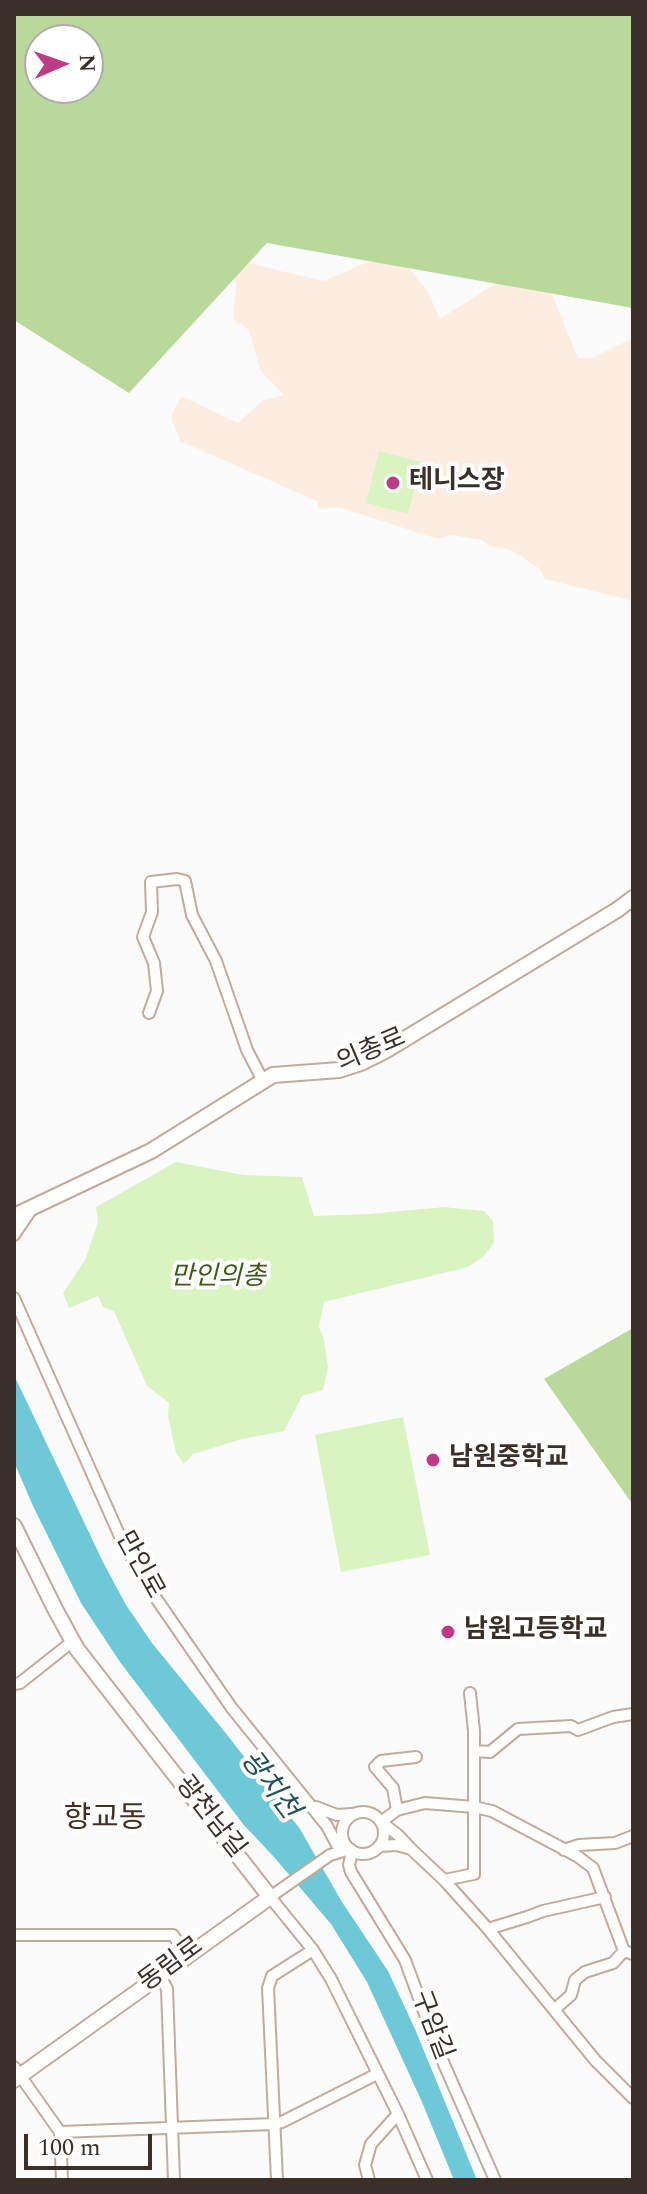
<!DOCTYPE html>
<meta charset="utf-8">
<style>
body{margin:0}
#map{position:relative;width:647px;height:2194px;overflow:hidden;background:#fbfbfb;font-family:Spectral,serif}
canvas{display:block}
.frame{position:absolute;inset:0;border:16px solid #3a3029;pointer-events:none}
.north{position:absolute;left:24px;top:24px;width:80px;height:80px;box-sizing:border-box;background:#fff;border:2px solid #b0aca9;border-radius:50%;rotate:88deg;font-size:22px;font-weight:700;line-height:32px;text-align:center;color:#3a3029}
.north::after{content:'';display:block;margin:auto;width:28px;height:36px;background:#bd3c86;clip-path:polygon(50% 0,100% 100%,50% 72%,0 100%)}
.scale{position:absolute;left:24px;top:2134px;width:128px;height:36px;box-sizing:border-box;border:4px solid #3a3029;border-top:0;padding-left:10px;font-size:24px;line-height:28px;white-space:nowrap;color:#3a3029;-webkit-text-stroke:6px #fff;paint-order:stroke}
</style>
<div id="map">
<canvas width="647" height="2194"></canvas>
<div class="frame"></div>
<div class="north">N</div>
<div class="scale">100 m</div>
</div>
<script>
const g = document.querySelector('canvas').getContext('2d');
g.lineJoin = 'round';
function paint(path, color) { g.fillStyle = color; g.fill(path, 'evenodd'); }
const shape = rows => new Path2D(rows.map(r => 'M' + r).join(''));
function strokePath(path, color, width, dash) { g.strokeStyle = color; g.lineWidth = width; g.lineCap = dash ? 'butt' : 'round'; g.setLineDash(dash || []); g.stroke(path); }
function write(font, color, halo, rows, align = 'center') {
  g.font = font + ' Spectral,"Noto Sans KR",serif'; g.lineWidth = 8; g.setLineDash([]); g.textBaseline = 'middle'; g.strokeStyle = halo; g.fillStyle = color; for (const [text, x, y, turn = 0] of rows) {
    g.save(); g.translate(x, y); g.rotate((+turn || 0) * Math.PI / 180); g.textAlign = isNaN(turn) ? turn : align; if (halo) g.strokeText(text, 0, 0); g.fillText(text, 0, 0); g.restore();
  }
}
const education = shape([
 [395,250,428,292,440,319,537,257,578,358,592,358,633,338,633,601,545,579,540,569,511,550,490,546,482,540,451,535,438,539,338,507,318,509,317,501,180,441,171,417,181,396,238,423,263,400,284,395,260,370,249,330,233,319,236,285,225,257,324,281]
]);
const green = shape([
 [379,451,421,462,408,514,366,503],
 [176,1162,243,1175,302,1177,314,1216,369,1214,444,1207,484,1211,493,1221,494,1243,483,1257,468,1267,324,1302,319,1326,324,1340,328,1368,323,1390,302,1396,284,1431,242,1439,193,1454,184,1464,176,1453,168,1416,169,1403,147,1386,114,1311,103,1307,98,1296,69,1308,63,1293,85,1260,98,1222,96,1207],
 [403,1417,430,1555,341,1572,315,1435]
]);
const forest = shape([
 [14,14,633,14,633,308,267,243,129,393,14,320],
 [40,40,88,40,88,88,40,88],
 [633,1328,633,1505,544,1379]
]);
const water = shape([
 [14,1375,103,1562,126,1605,152,1643,228,1736,300,1829,342,1902,388,1971,415,2029,477,2180,454,2180,422,2102,367,1982,331,1924,274,1857,243,1824,120,1662,81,1603,33,1506,14,1462]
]);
const street = shape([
 [149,1013,157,991,154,963,143,937,152,912,151,882,177,879,185,881,192,915,216,961,247,1050,263,1081],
 [14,1235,31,1210],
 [14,1298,122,1541,151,1591,231,1707,327,1826,337,1845],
 [14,1684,20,1683,73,1641],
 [474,1751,490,1752,518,1729,571,1726,578,1730,613,1717,633,1714],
 [316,1807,337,1815,352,1814],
 [397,1810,393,1788,375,1767,381,1761,416,1757],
 '342 1833a21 21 0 1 1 42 0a21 21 0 1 1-42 0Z',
 [379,1846,397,1845,411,1849,398,1835,381,1822,397,1810,425,1803,474,1807,474,1731,470,1693],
 [350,1849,330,1855,270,1897,313,1950,331,1979,398,2114,427,2180],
 [411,1849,444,1880,488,1929,595,2060,633,2098],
 [564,1850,579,1845,615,1843,633,1836],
 [352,1851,349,1865,351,1872,405,1960,440,2055,495,2180],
 [444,1880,474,1874,474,1807,492,1811,577,1856,593,1868,624,1951],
 [488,1929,527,1917,543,1911,605,1897],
 [14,1935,173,1935,187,1955],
 [160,1975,167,1989,174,2180],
 [555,2009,571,1995,575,1980,585,1972,613,1963,624,1951,633,1954],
 [14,2067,60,2132,274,2124,282,2122,377,2074],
 [60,2132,62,2180],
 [277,2180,268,1988,272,1976,313,1950],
 [369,2180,365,2165,371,2144,398,2114]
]);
const secondary = shape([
 [14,1216,151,1151,273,1075,339,1070,361,1063,385,1051,617,910,633,898],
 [14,1526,55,1609,77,1649,270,1897,14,2080]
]);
const markers = [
 [393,483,8,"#bd3c86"],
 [433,1460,8,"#bd3c86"],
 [448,1632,8,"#bd3c86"]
];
const poiNames = [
 ["테니스장",409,483],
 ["남원중학교",449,1460],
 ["남원고등학교",464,1632]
];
const streetNames = [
 ["의총로",372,1052,-23],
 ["만인로",138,1566,61],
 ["광천남길",209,1818,52],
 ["동림로",172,1966,-36],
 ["구암길",430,2026,69]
];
const parkNames = [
 ["만인의총",218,1279]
];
const waterNames = [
 ["광치천",268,1786,53]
];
const quarterNames = [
 ["향교동",105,1821]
];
paint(education, '#fdede1');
paint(green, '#d9f4c1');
paint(forest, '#b8d99a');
paint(water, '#6dc8d8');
strokePath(street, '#c4aa9a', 14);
strokePath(secondary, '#c4aa9a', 18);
strokePath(street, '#fff', 10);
strokePath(secondary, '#fff', 14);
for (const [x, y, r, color] of markers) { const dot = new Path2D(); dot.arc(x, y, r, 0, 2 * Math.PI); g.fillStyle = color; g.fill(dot); strokePath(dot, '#fff', 3); }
write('bold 26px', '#3a3029', '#fff', poiNames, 'left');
write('26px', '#3a3029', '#fff', streetNames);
write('italic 26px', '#3c591a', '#fff', parkNames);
write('italic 28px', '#265057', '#fff', waterNames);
write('30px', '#442f22', '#fff', quarterNames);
</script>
